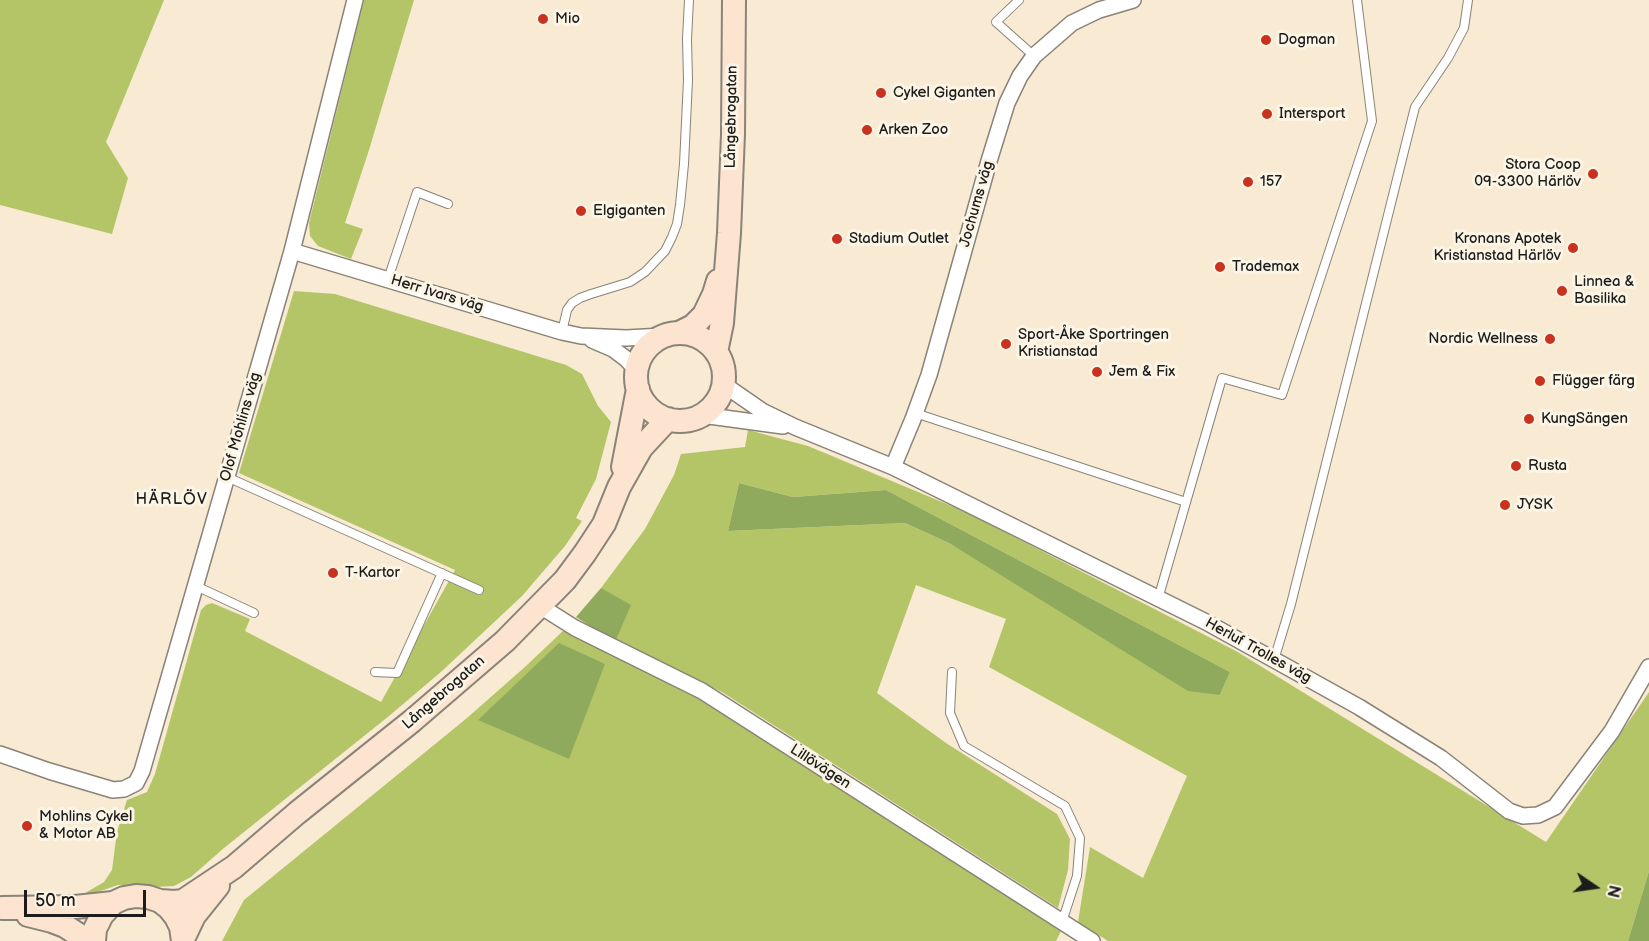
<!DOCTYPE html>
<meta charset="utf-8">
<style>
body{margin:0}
#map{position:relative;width:1649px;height:941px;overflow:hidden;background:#f8ead3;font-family:"Balsamiq Sans",sans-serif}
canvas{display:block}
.north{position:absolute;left:1565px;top:857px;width:60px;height:60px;-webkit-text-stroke:4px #fcf5e5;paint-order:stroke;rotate:103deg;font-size:16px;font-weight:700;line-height:24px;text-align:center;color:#1c1c1c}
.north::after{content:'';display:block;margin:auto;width:21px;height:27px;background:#1c1c1c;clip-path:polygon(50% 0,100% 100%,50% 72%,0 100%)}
.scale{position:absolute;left:24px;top:890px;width:122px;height:27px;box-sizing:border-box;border:3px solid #1c1c1c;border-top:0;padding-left:8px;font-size:18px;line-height:21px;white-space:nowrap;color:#1c1c1c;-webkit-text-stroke:4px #fcf5e5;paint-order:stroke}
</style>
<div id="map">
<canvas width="1649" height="941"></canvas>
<div class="north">N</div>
<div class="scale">50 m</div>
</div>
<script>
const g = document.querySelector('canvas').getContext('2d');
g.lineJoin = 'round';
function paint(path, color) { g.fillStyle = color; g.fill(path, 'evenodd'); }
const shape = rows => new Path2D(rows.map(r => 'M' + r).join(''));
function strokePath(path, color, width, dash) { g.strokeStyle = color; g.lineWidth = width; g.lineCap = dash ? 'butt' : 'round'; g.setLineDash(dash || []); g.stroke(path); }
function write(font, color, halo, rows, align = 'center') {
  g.font = font + ' "Balsamiq Sans",sans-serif'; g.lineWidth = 6; g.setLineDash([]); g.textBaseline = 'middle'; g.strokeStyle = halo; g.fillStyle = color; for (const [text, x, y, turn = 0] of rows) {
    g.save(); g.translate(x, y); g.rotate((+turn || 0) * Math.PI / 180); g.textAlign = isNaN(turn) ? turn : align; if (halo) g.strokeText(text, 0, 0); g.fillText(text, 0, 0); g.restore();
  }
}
const green = shape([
 [0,0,164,0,106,142,128,178,112,234,0,205],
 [364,0,414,0,369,150,345,223,363,229,351,259,318,246,310,236,309,223],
 [294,291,335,294,566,365,582,374,598,406,611,422,596,479,576,518,582,521,565,546,522,596,442,671,389,716,224,848,191,877,174,886,155,887,118,885,83,897,87,892,104,882,112,870,117,832,127,800,147,792,155,774,201,610,206,605,212,603,250,619,245,631,381,702,455,570,239,473],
 [748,430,808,446,966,512,1236,651,1546,842,1649,692,1649,871,1628,941,1108,941,1078,922,1090,847,1143,878,1187,776,989,667,1006,619,916,585,877,693,946,743,1057,814,1070,839,1068,870,1058,908,722,692,615,642,601,588,645,529,674,475,681,454,745,447],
 [739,483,793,497,886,490,1230,672,1220,695,949,543,905,523,728,531],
 [565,629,689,693,1063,927,1056,941,222,941,244,900,467,718,526,666]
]);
const forest = shape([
 [739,483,793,497,886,490,1230,672,1220,695,1188,691,949,543,905,523,728,531],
 [601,588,631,605,615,642,576,617],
 [559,643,605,664,569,759,478,720],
 [1649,871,1649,941,1628,941]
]);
const lane = shape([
 [1019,0,996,22,1034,56],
 [388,279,417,192,448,204],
 [562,332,567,310,572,303,580,298,591,294,630,282,645,272,665,251,672,237,677,224,680,205,684,164,688,80,687,39,689,0],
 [915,413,1186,502],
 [227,477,479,590],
 [196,586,254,613],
 [1158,599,1222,378,1282,395,1372,121,1357,0],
 [1274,660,1291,604,1415,107,1448,58,1464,28,1468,0],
 [375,672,397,673,442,573],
 [952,672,950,713,964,746,1065,806,1080,838,1077,876,1062,922]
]);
const street = shape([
 [292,251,562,332,581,336,626,338,663,336],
 [592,340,613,349,625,358,637,370],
 [723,384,762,411,795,427,893,467,1206,622,1359,707,1441,758,1509,811,1523,816,1538,815,1555,807,1612,731,1649,667],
 [702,415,783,426],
 [893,467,913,419,929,375,989,161,1007,103,1020,76,1034,56,1072,23,1099,10,1133,0],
 [540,606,575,628,702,691,1092,941],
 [0,754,49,771,113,790,124,789,136,783,142,771,292,251,355,0]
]);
const secondary = shape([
 [679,333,693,326,704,315,714,294,718,281],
 '636 377a44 44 0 1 1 88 0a44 44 0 1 1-88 0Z',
 [716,352,722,323,729,233,733,134,734,0],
 [623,467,638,389],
 [160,901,175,902,183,901,234,867,297,813,412,721,505,641,565,580,585,553,604,524,619,487,641,448,668,419],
 [2,908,75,907,113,903],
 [28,915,52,921,65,926,88,941],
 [183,939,194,916,218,886],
 [94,941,95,929,102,915,113,903,124,898,136,896,148,897,160,901,169,908,176,917,181,927,183,941]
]);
const markers = [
 [543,19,6,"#c8321e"],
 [1266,40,6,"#c8321e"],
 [881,93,6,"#c8321e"],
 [1267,114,6,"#c8321e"],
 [867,130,6,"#c8321e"],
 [1593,174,6,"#c8321e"],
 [1248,182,6,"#c8321e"],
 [581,211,6,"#c8321e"],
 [837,239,6,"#c8321e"],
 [1573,248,6,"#c8321e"],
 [1220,267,6,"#c8321e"],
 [1562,291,6,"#c8321e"],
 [1550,339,6,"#c8321e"],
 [1006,344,6,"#c8321e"],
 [1097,372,6,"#c8321e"],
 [1540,381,6,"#c8321e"],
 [1529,419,6,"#c8321e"],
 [1516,466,6,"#c8321e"],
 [1505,505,6,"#c8321e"],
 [333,573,6,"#c8321e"],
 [27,826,6,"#c8321e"]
];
const poiNames = [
 ["Mio",555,19],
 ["Dogman",1278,40],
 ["Cykel Giganten",893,93],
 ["Intersport",1279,114],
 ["Arken Zoo",879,130],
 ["Stora Coop",1581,165,"right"],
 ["09-3300 Härlöv",1581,182,"right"],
 ["157",1260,182],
 ["Elgiganten",593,211],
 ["Stadium Outlet",849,239],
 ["Kronans Apotek",1561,239,"right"],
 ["Kristianstad Härlöv",1561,256,"right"],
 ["Trademax",1232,267],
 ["Linnea &",1574,282],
 ["Basilika",1574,299],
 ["Sport-Åke Sportringen",1018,335],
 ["Kristianstad",1018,352],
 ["Nordic Wellness",1538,339,"right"],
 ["Jem & Fix",1109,372],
 ["Flügger färg",1552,381],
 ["KungSängen",1541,419],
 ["Rusta",1528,466],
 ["JYSK",1517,505],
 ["T-Kartor",345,573],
 ["Mohlins Cykel",39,817],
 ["& Motor AB",39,834]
];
const streetNames = [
 ["Långebrogatan",732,117,-89],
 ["Jochums väg",977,204,-74],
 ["Herr Ivars väg",437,294,17],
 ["Olof Mohlins väg",241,427,-74],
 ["Herluf Trolles väg",1258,651,29],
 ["Långebrogatan",444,693,-41],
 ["Lillövägen",820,767,33]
];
const neighbourhoodNames = [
 ["HÄRLÖV",172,500]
];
paint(green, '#b4c567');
paint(forest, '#8faa5c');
strokePath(lane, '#8a8378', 10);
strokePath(street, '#8a8378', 18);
strokePath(secondary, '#8a8378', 26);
strokePath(lane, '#fff', 8);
strokePath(street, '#fff', 15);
strokePath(secondary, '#fde4d0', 22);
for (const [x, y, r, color] of markers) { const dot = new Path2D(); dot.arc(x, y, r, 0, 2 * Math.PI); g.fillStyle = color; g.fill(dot); strokePath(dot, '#fcf5e5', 2); }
write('15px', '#1c1c1c', '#fcf5e5', poiNames, 'left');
write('15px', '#1c1c1c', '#fcf5e5', streetNames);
g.letterSpacing = '1.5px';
write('16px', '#1c1c1c', '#fcf5e5', neighbourhoodNames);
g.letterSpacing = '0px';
</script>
